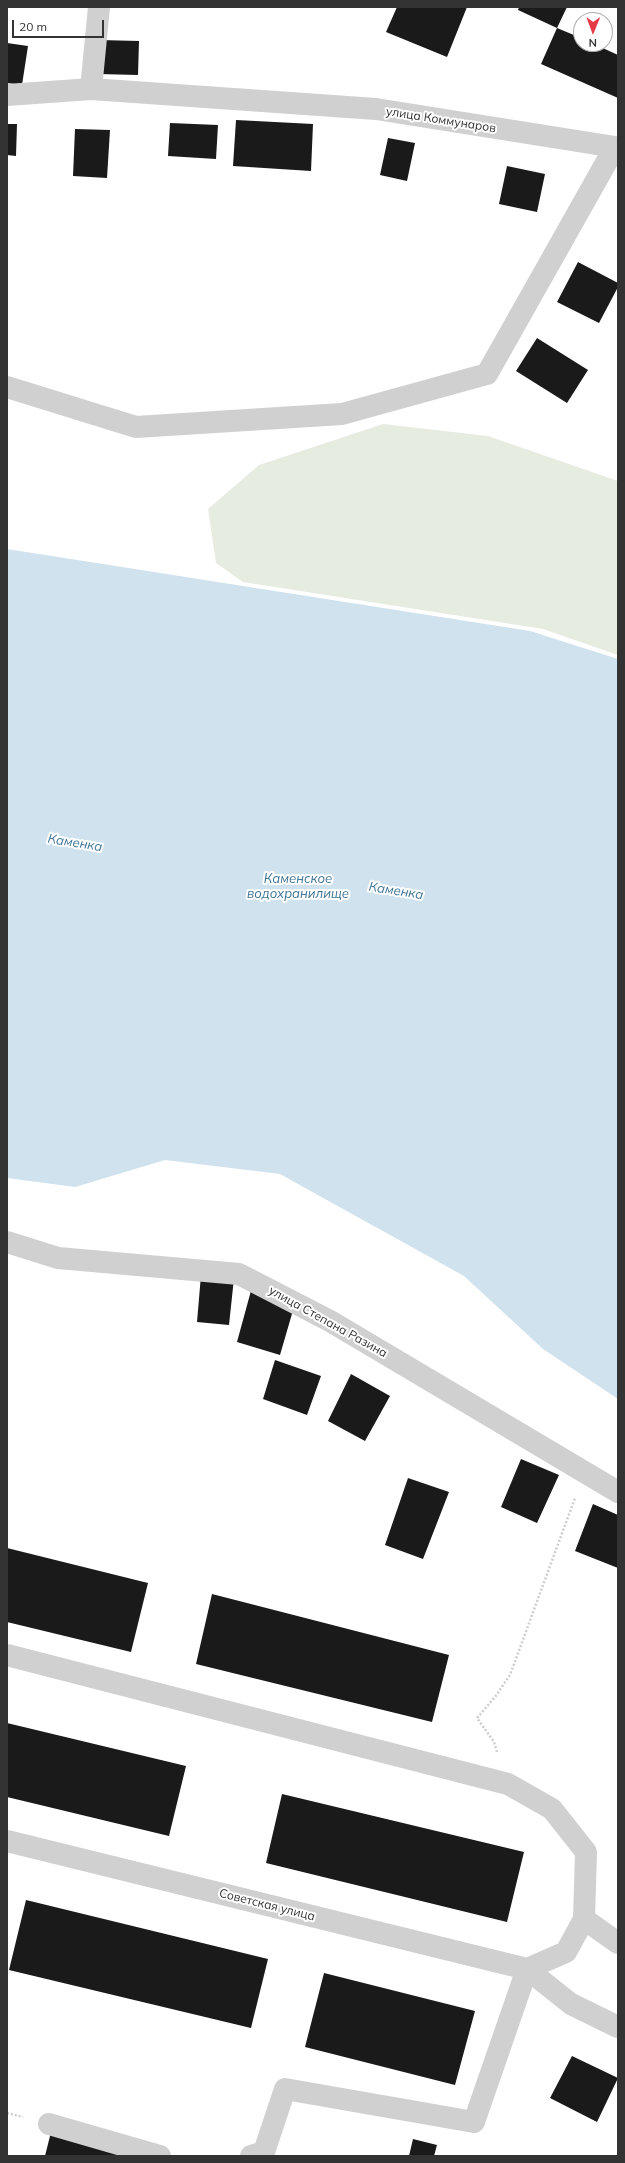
<!DOCTYPE html>
<meta charset="utf-8">
<style>
body{margin:0}
#map{position:relative;width:625px;height:2163px;overflow:hidden;background:#fff;font-family:Mulish,sans-serif}
canvas{display:block}
.frame{position:absolute;inset:0;border:8px solid #333;pointer-events:none}
.north{position:absolute;left:573px;top:12px;width:40px;height:40px;box-sizing:border-box;background:#fff;border:1px solid #adadad;border-radius:50%;rotate:181deg;font-size:11px;font-weight:700;line-height:16px;text-align:center;color:#333}
.north::after{content:'';display:block;margin:auto;width:14px;height:18px;background:#e63946;clip-path:polygon(50% 0,100% 100%,50% 72%,0 100%)}
.scale{position:absolute;left:12px;top:20px;width:92px;height:18px;box-sizing:border-box;border:2px solid #333;border-top:0;padding-left:5px;font-size:12px;line-height:14px;white-space:nowrap;color:#333;-webkit-text-stroke:3px #fff;paint-order:stroke}
</style>
<div id="map">
<canvas width="625" height="2163"></canvas>
<div class="frame"></div>
<div class="north">N</div>
<div class="scale">20 m</div>
</div>
<script>
const g = document.querySelector('canvas').getContext('2d');
g.lineJoin = 'round';
function paint(path, color) { g.fillStyle = color; g.fill(path, 'evenodd'); }
const shape = rows => new Path2D(rows.map(r => 'M' + r).join(''));
function strokePath(path, color, width, dash) { g.strokeStyle = color; g.lineWidth = width; g.lineCap = dash ? 'butt' : 'round'; g.setLineDash(dash || []); g.stroke(path); }
function write(font, color, halo, rows, align = 'center') {
  g.font = font + ' Mulish,sans-serif'; g.lineWidth = 4; g.setLineDash([]); g.textBaseline = 'middle'; g.strokeStyle = halo; g.fillStyle = color; for (const [text, x, y, turn = 0] of rows) {
    g.save(); g.translate(x, y); g.rotate((+turn || 0) * Math.PI / 180); g.textAlign = isNaN(turn) ? turn : align; if (halo) g.strokeText(text, 0, 0); g.fillText(text, 0, 0); g.restore();
  }
}
const green = shape([
 [383,424,488,436,618,481,618,655,543,629,243,582,216,563,208,509,259,465]
]);
const water = shape([
 [7,549,530,631,618,659,618,1399,543,1349,464,1276,280,1174,165,1160,75,1187,7,1178]
]);
const building = shape([
 [397,7,467,7,447,57,386,32],
 [519,7,567,7,557,28,518,10],
 [557,28,581,38,581,44,594,44,618,55,618,98,541,64],
 [99,40,139,41,138,75,98,74],
 [7,43,28,46,22,85,7,83],
 [236,120,313,124,311,171,233,166],
 [170,123,218,125,216,159,168,156],
 [7,124,17,124,16,156,7,155],
 [75,129,110,130,107,178,73,176],
 [388,138,415,143,407,181,380,175],
 [507,166,545,174,537,212,499,204],
 [578,262,618,283,618,287,599,323,557,302],
 [537,338,588,370,567,403,516,371],
 [201,1275,234,1278,229,1325,197,1322],
 [252,1287,296,1300,280,1355,237,1342],
 [275,1360,321,1376,307,1415,263,1399],
 [351,1374,390,1396,365,1441,328,1421],
 [521,1459,559,1475,537,1523,501,1507],
 [408,1478,449,1492,423,1559,385,1545],
 [593,1504,618,1515,618,1568,575,1551],
 [7,1548,148,1583,131,1652,7,1622],
 [212,1594,449,1655,432,1722,196,1664],
 [7,1723,186,1766,169,1836,7,1797],
 [282,1794,524,1852,507,1922,266,1863],
 [26,1900,268,1959,251,2028,9,1970],
 [324,1973,475,2011,455,2085,305,2047],
 [572,2056,618,2078,597,2122,550,2098],
 [52,2128,136,2156,45,2156],
 [413,2139,437,2145,434,2156,409,2156]
]);
const path = shape([
 [497,1752,494,1742,477,1718,495,1697,510,1675,575,1498],
 [7,2113,23,2117]
]);
const minor = shape([
 [91,89,99,7],
 [7,95,91,89,376,109,615,147,487,374,342,414,136,427,7,387],
 [7,1242,58,1258,239,1274,330,1321,618,1492],
 [7,1655,508,1784,552,1809,586,1852,584,1919,566,1952,527,1969,474,2122,285,2089,264,2152,251,2156],
 [7,1841,527,1969,571,2004,618,2027],
 [584,1919,618,1943],
 [49,2124,160,2156]
]);
const streetNames = [
 ["улица Коммунаров",441,120,9],
 ["улица Степана Разина",328,1322,29],
 ["Советская улица",267,1905,14]
];
const waterNames = [
 ["Каменка",75,843,9],
 ["Каменское",298,879],
 ["водохранилище",298,894],
 ["Каменка",396,891,9]
];
paint(green, '#e6ecdf');
paint(water, '#cfe2ee');
paint(building, '#1a1a1a');
strokePath(path, '#cdcdcd', 2.5, [2, 2]);
strokePath(minor, '#d0d0d0', 22);
write('12px', '#333', '#fff', streetNames);
write('italic 13px', '#3f7597', '#fff', waterNames);
</script>
